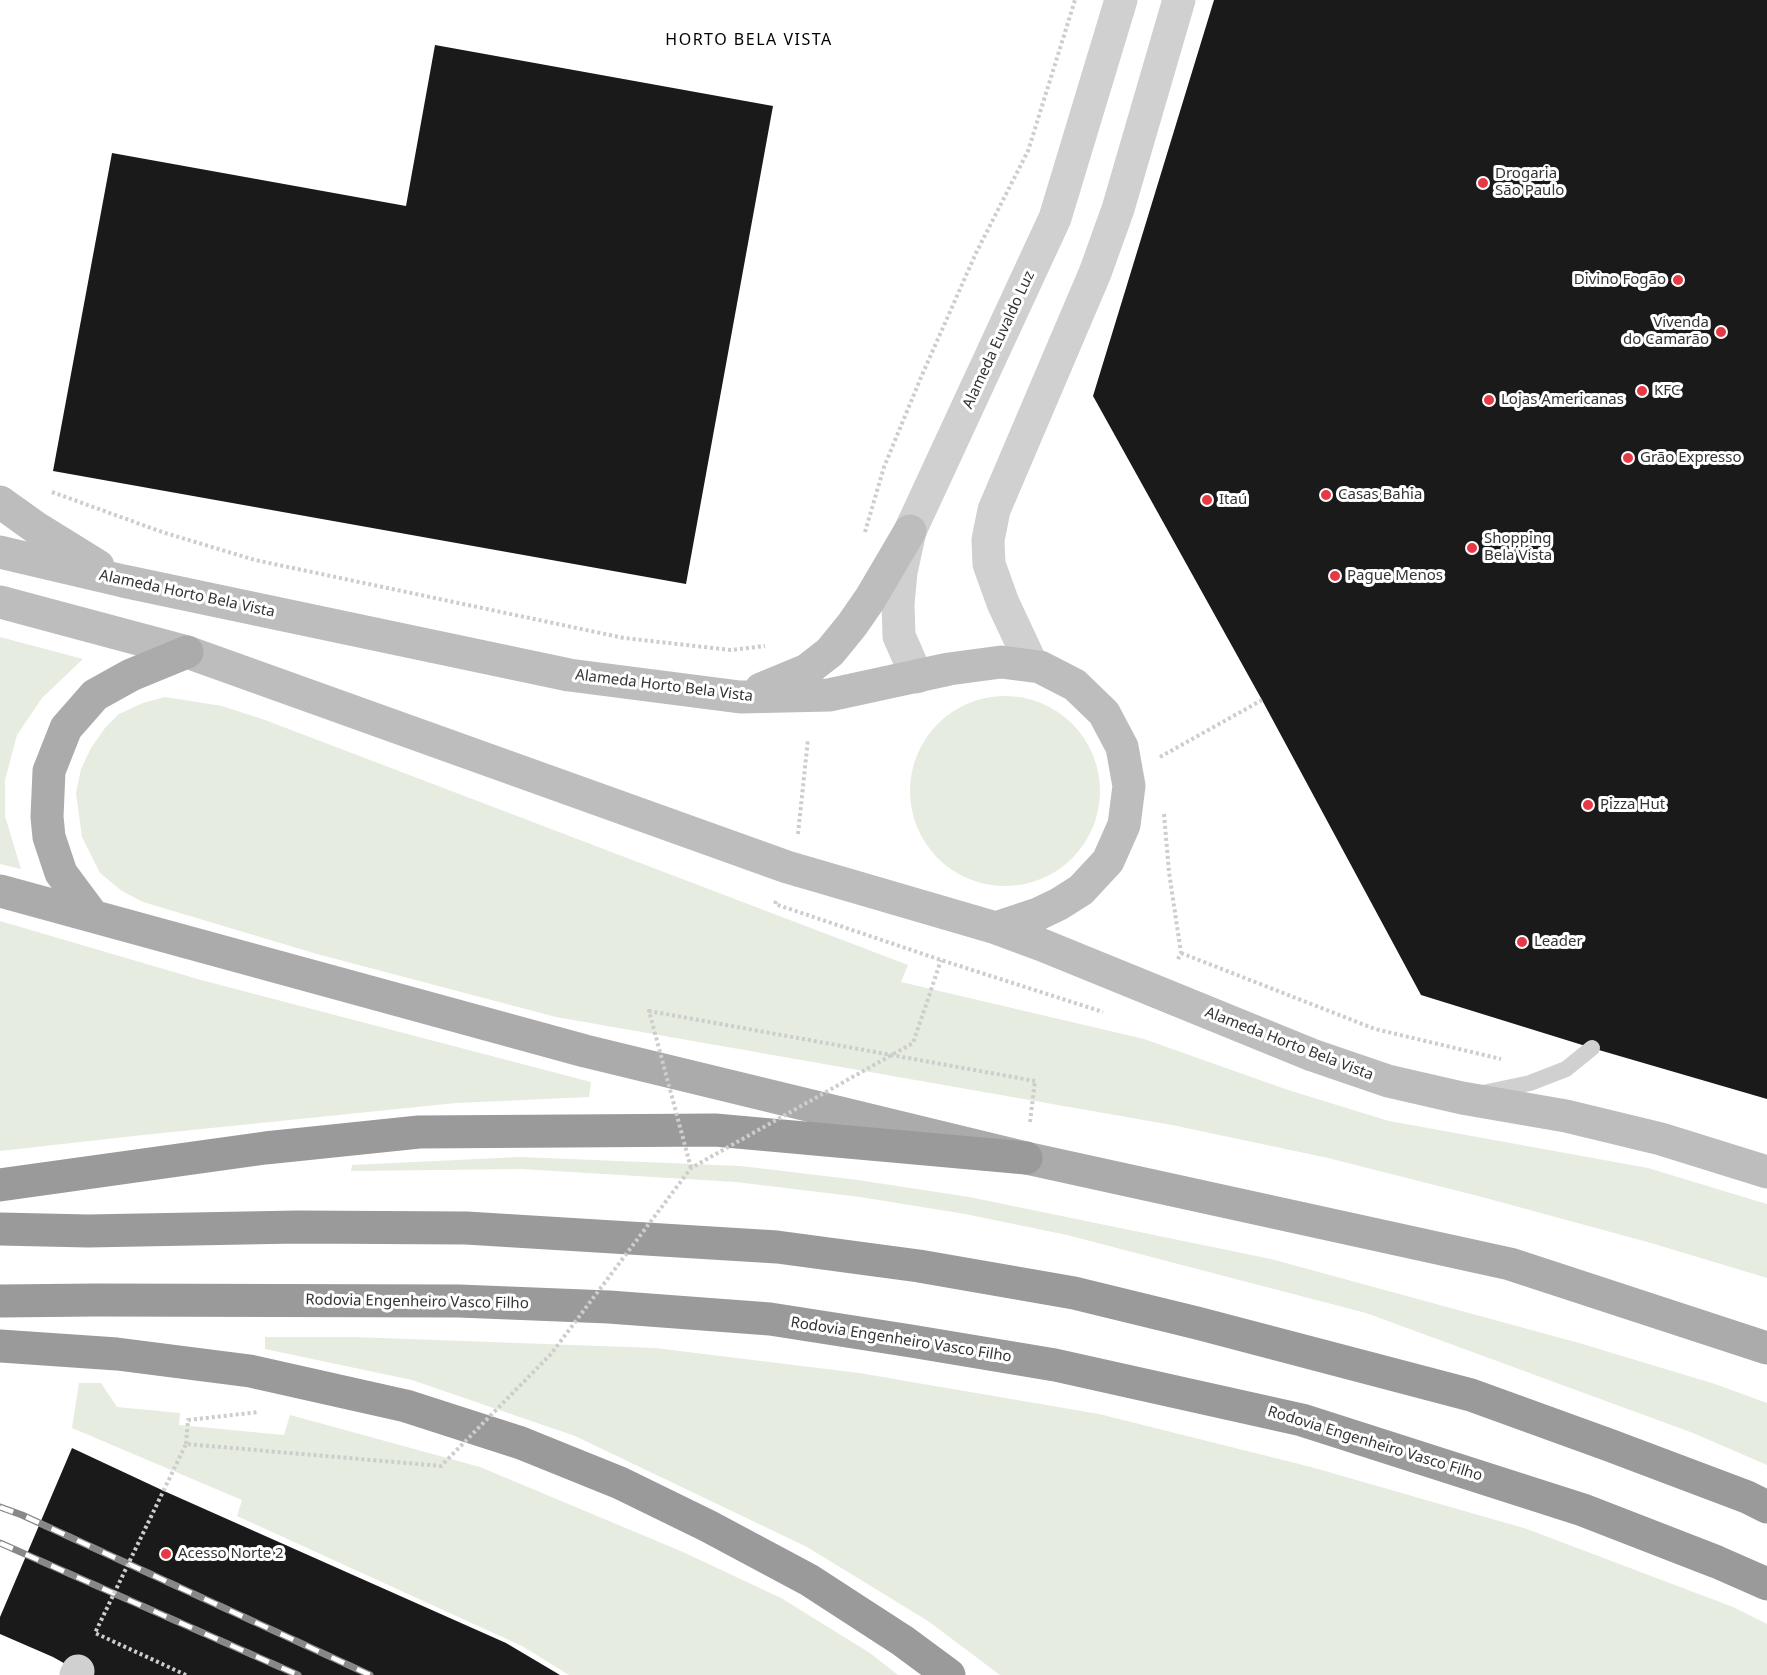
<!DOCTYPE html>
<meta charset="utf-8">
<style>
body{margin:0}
canvas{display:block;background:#fff}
</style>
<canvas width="1767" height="1675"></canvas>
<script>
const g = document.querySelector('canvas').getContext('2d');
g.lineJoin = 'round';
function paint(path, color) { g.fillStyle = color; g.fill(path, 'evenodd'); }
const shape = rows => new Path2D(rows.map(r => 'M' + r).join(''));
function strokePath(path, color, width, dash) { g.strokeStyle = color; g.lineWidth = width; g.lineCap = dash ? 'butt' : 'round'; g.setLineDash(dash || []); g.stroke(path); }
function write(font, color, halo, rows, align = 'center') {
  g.font = font + ' "Noto Sans",sans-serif'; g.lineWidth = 6; g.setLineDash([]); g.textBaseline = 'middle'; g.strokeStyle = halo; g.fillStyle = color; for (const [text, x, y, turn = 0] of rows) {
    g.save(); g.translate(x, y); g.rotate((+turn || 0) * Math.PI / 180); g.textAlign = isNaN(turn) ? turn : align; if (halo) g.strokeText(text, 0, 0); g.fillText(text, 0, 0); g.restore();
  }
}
const green = shape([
 [0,637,83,659,42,698,17,735,5,780,5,816,21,869,0,864],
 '910 791a95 95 0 1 1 190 0a95 95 0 1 1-190 0Z',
 [165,697,222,706,265,720,908,965,901,982,1144,1039,1288,1090,1389,1121,1648,1168,1767,1204,1767,1278,1651,1243,1482,1197,1328,1158,1172,1125,556,1017,317,954,143,902,122,891,100,873,82,837,76,793,81,769,91,748,105,728,119,714,143,703],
 [0,921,201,980,591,1082,589,1097,456,1103,143,1135,0,1151],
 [520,1157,741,1166,858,1180,969,1197,1271,1259,1579,1343,1715,1384,1767,1403,1767,1465,1693,1433,1366,1313,1067,1235,965,1214,860,1197,736,1182,521,1169,351,1171,352,1165],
 [265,1337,353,1337,655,1348,859,1373,1099,1414,1311,1467,1527,1529,1733,1607,1767,1624,1767,1675,1000,1675,928,1621,807,1547,575,1436,412,1380,265,1349],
 [79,1383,101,1383,117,1407,180,1413,179,1425,284,1435,290,1415,480,1467,683,1552,781,1598,870,1653,898,1675,569,1675,522,1646,237,1516,242,1500,72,1428]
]);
const building = shape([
 [1214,0,1767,0,1767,1099,1592,1048,1421,995,1262,700,1093,396],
 [435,45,773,106,686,584,53,471,112,153,406,206],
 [72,1448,164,1491,506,1643,560,1675,88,1675,78,1671,53,1657,0,1634,0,1617]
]);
const path = shape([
 [52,492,162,532,255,560,624,638,731,650,765,646],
 [865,532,884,467,922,375,976,253,1028,151,1075,0],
 [1160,757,1262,700],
 [1164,814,1169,872,1181,953,1177,961],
 [798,834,808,739],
 [776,901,775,904,941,960,1103,1012],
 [1181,953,1375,1029,1501,1059],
 [929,996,941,960],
 [1030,1122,1035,1081],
 [186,1444,188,1420,259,1412]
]);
const lane = shape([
 [1483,1093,1530,1083,1566,1069,1592,1048]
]);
const street = shape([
 [1032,665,1003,603,989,564,988,540,994,510,1095,273,1118,209,1179,0],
 [917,677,899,636,898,604,901,572,910,531,1055,218,1121,0],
 [76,1675,78,1671]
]);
const secondary = shape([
 [0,502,35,527,98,566],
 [0,552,123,581,569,675,740,697,829,695,949,669,1001,662,1040,667,1075,685,1104,713,1122,747,1129,786,1124,825,1108,861,1081,890,1059,904,1038,914,996,928],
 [0,602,187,652,787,867,996,928,1042,945,1312,1055,1388,1081,1462,1098,1566,1116,1661,1139,1767,1172],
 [761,689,807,670,830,652,852,625,870,599,910,531]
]);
const primary = shape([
 [0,891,585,1051,1026,1158,1510,1264,1767,1348],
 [93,916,61,873,49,837,47,817,49,771,66,728,95,695,131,675,187,652]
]);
const highway = shape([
 [0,1185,265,1148,419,1132,715,1130,1026,1158],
 [0,1229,88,1231,297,1227,466,1228,777,1247,919,1266,1074,1293,1197,1323,1471,1395,1609,1445,1747,1497,1767,1507],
 [0,1301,95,1300,459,1301,609,1307,770,1319,911,1341,1055,1365,1302,1420,1583,1510,1717,1562,1767,1584],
 [0,1346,117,1354,250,1371,406,1406,521,1443,620,1483,708,1526,809,1580,903,1641,949,1675]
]);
const rail = shape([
 [0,1507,22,1515,370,1675],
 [0,1543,298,1675]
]);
const pathBridge = shape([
 [691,1168,649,1011,1035,1081],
 [186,1675,95,1633,186,1444,441,1466,551,1354,691,1168,913,1043,929,996]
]);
const markers = [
 [1483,183,6,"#e63946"],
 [1678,280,6,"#e63946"],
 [1721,332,6,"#e63946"],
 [1642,391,6,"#e63946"],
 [1489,400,6,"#e63946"],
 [1628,458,6,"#e63946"],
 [1326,495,6,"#e63946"],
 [1207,500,6,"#e63946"],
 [1472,548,6,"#e63946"],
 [1335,576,6,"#e63946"],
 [1588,805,6,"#e63946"],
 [1522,942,6,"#e63946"],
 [166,1554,6,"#e63946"]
];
const poiNames = [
 ["Drogaria",1495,174],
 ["São Paulo",1495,191],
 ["Divino Fogão",1666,280,"right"],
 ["Vivenda",1709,323,"right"],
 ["do Camarão",1709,340,"right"],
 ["KFC",1654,391],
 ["Lojas Americanas",1501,400],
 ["Grão Expresso",1640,458],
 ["Casas Bahia",1338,495],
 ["Itaú",1219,500],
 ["Shopping",1484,539],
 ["Bela Vista",1484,556],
 ["Pague Menos",1347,576],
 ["Pizza Hut",1600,805],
 ["Leader",1534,942],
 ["Acesso Norte 2",178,1554]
];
const streetNames = [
 ["Alameda Euvaldo Luz",999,340,-65],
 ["Alameda Horto Bela Vista",187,594,12],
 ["Alameda Horto Bela Vista",664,686,7],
 ["Alameda Horto Bela Vista",1289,1044,21],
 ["Rodovia Engenheiro Vasco Filho",417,1302,1],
 ["Rodovia Engenheiro Vasco Filho",901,1340,9],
 ["Rodovia Engenheiro Vasco Filho",1375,1444,17]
];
const neighbourhoodNames = [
 ["HORTO BELA VISTA",749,40]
];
paint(green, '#e6ecdf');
paint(building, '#1a1a1a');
strokePath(path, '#cdcdcd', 4, [3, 3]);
strokePath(lane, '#d0d0d0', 16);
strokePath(street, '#d0d0d0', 33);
strokePath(secondary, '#bdbdbd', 33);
strokePath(primary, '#ababab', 33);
strokePath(highway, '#9a9a9a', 33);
strokePath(rail, '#888', 7);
strokePath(rail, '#fff', 4.5, [14]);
strokePath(pathBridge, '#cdcdcd', 4, [3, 3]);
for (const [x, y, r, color] of markers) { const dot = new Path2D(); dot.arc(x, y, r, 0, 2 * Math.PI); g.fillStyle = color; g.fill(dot); strokePath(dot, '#fff', 2); }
write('15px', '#333', '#fff', poiNames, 'left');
write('15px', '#333', '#fff', streetNames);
g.letterSpacing = '1.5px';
write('16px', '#000', '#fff', neighbourhoodNames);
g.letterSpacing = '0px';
</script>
